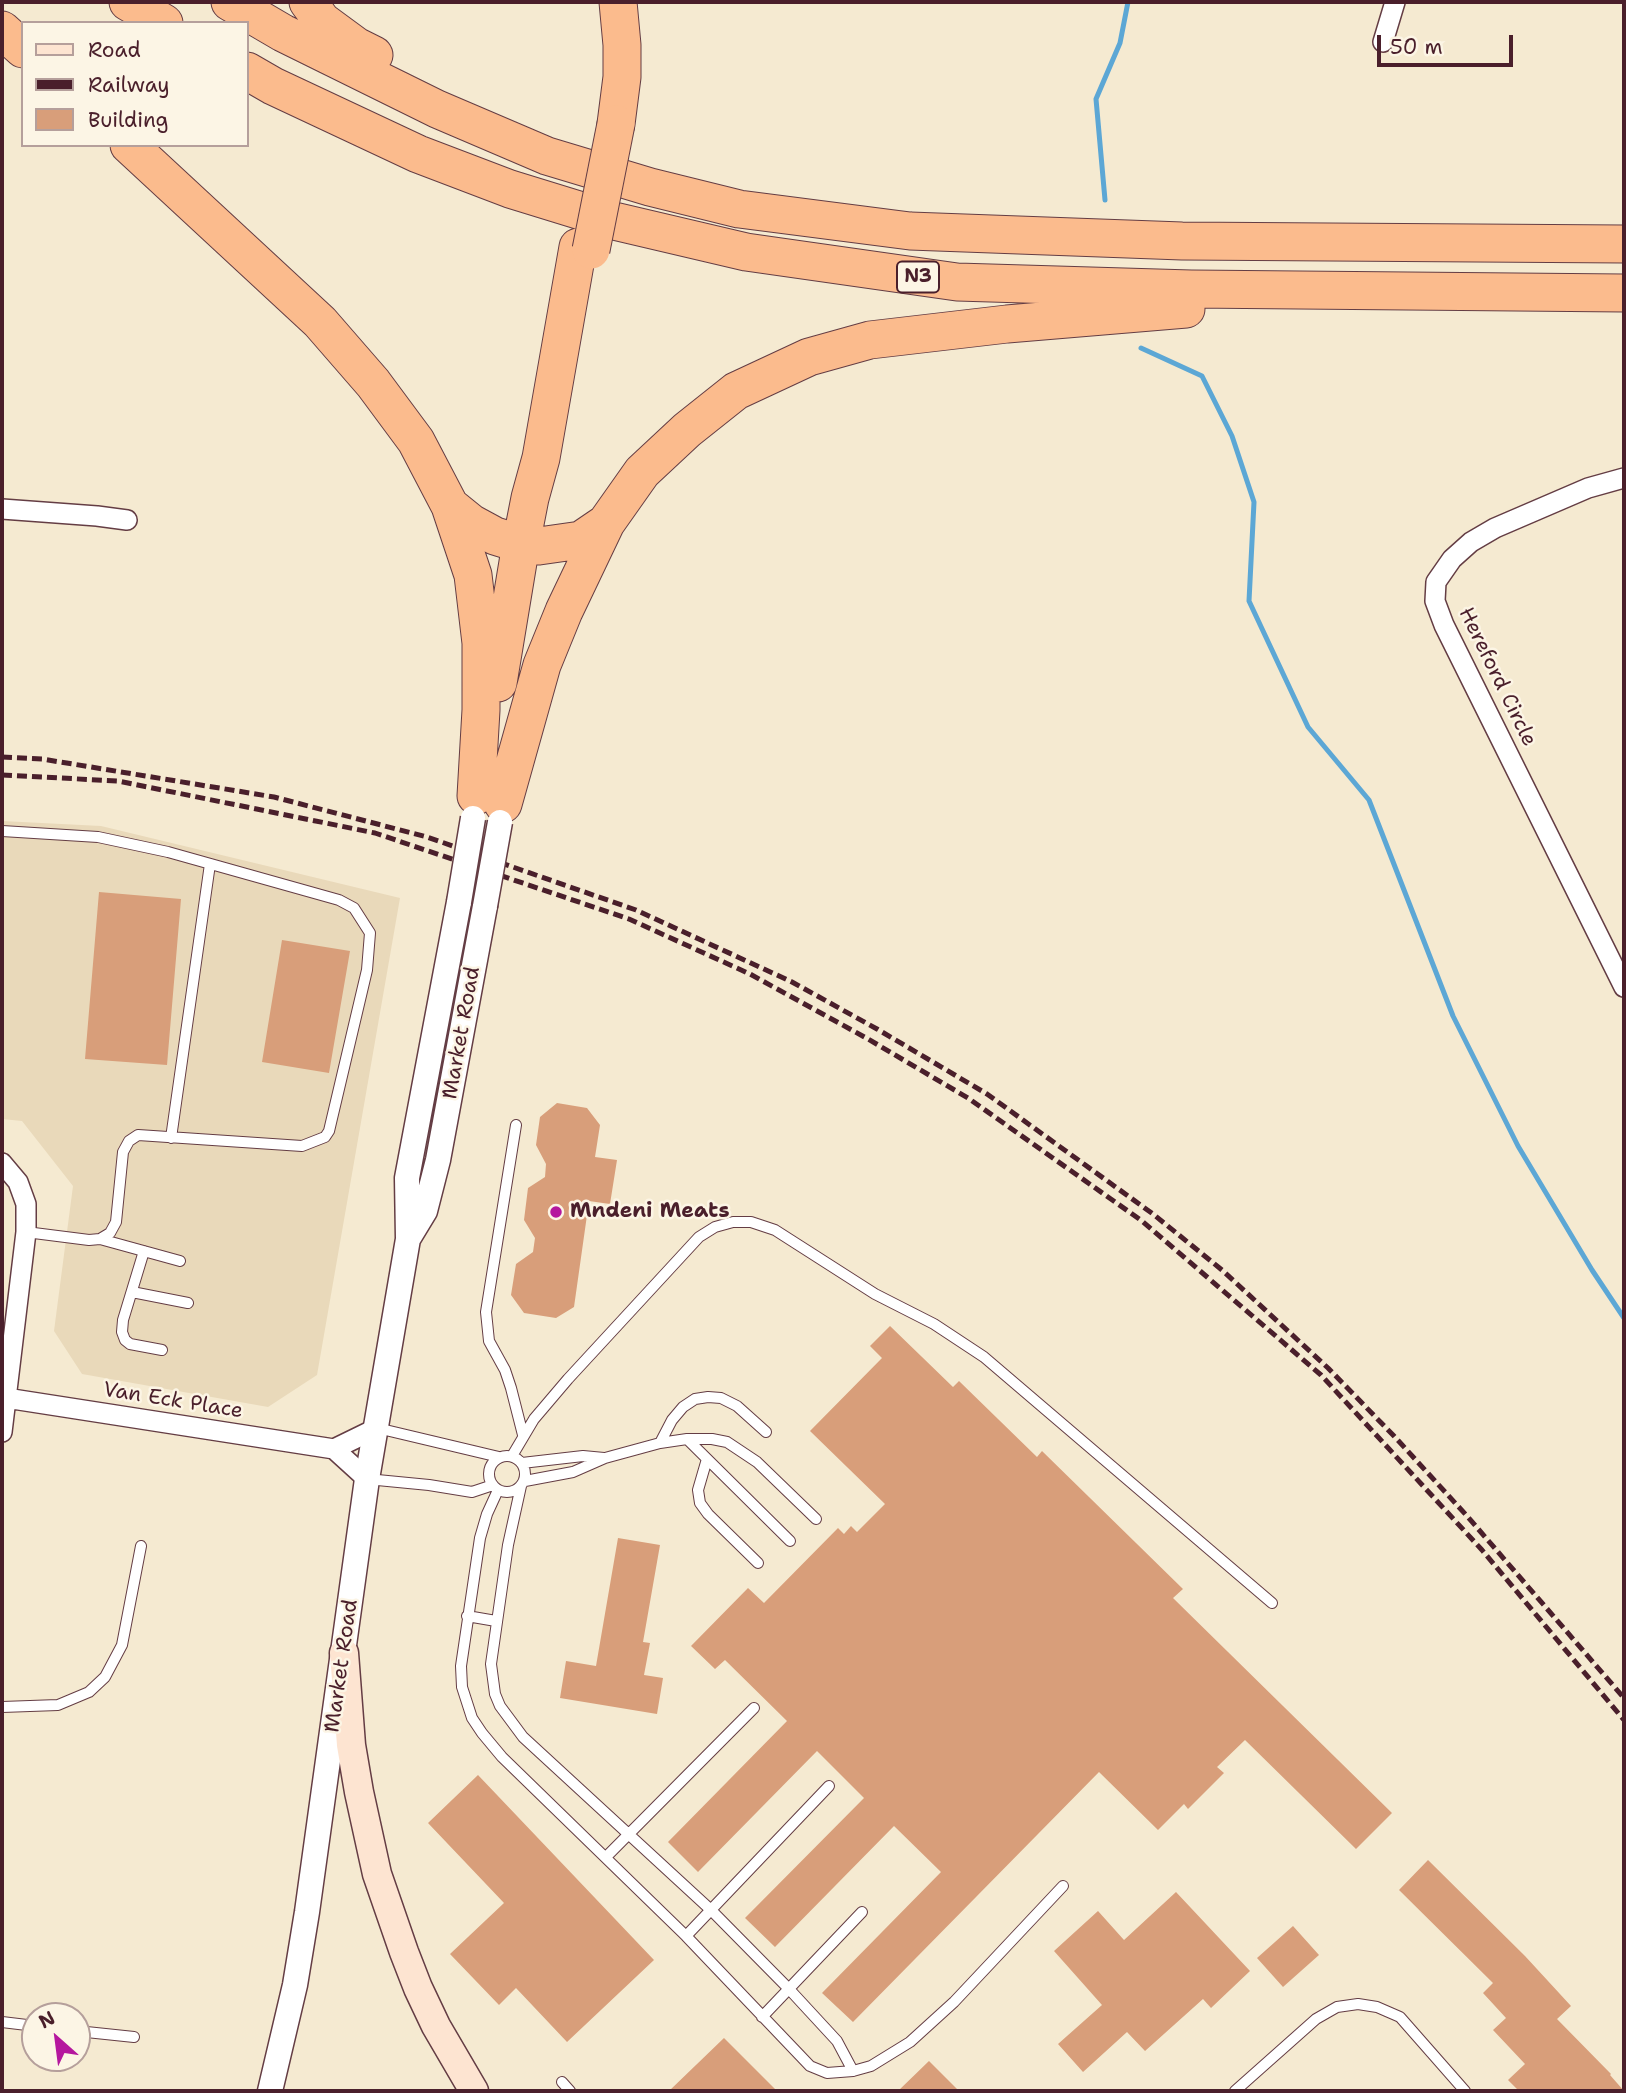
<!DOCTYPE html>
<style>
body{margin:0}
#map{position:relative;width:1626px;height:2093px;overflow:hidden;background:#f5ead1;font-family:"Shantell Sans",sans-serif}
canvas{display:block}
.frame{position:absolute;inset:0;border:4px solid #4a1f2b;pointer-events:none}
.legend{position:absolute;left:21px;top:21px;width:228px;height:126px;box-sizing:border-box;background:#fcf5e5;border:2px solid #b59f9b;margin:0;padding:9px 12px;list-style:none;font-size:21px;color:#4a1f2b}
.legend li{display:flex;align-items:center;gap:14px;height:35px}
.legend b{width:35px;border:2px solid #b59f9b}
.north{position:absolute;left:21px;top:2002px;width:70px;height:70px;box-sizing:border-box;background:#fcf5e5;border:2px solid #b59f9b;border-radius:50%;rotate:332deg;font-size:19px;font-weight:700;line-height:28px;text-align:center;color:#4a1f2b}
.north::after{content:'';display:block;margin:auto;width:24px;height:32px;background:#b5179e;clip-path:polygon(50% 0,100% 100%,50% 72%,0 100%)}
.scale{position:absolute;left:1377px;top:35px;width:136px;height:32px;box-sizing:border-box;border:4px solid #4a1f2b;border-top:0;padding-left:9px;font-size:21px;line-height:24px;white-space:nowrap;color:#4a1f2b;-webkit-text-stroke:5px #fcf5e5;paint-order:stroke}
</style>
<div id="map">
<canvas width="1626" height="2093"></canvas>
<div class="frame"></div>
<ul class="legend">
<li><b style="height:9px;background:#fde4d1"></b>Road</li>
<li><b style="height:9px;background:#4a1f2b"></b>Railway</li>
<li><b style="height:19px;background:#d89e7a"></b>Building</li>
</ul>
<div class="north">N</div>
<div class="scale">50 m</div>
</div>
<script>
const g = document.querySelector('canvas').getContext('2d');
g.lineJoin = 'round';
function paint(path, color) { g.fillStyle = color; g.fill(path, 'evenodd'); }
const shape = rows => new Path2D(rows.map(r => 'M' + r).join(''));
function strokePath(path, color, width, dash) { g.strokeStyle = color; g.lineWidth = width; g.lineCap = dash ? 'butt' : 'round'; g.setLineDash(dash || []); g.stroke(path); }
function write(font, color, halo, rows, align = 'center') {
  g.font = font + ' "Shantell Sans",sans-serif'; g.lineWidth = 5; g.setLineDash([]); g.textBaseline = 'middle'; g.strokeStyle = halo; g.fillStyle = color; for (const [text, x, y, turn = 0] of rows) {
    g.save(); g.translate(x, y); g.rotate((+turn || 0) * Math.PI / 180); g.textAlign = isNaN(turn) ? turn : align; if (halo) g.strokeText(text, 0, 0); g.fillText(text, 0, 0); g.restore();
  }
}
const built = shape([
 [2,821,101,826,400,898,317,1375,268,1407,82,1374,54,1331,73,1186,22,1121,2,1119]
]);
const stream = shape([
 [1105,200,1096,99,1120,43,1128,2],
 [1141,348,1202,376,1232,436,1254,502,1249,601,1308,727,1369,800,1453,1016,1518,1146,1592,1270,1624,1318]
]);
const building = shape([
 [99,892,181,899,167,1065,85,1059],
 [282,940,350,951,329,1073,262,1062],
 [557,1103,587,1108,600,1125,595,1157,617,1160,610,1204,589,1201,574,1307,556,1318,524,1313,511,1295,516,1264,533,1252,535,1238,524,1220,528,1188,545,1177,546,1164,536,1145,540,1117],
 [890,1326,953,1387,959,1381,1037,1457,1042,1451,1183,1589,1173,1598,1392,1813,1356,1849,1245,1740,1217,1767,1224,1773,1188,1809,1184,1804,1158,1830,1099,1772,853,2022,822,1993,941,1872,894,1826,775,1947,745,1918,864,1798,817,1751,698,1872,668,1842,787,1721,725,1660,715,1669,691,1646,748,1588,764,1603,838,1528,844,1534,851,1526,857,1532,885,1504,810,1431,882,1358,870,1346],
 [618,1538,660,1545,643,1642,650,1643,644,1675,663,1678,657,1714,560,1698,566,1661,596,1666],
 [478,1775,654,1960,567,2042,516,1988,499,2005,450,1954,504,1903,428,1823],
 [1428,1860,1525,1956,1571,2006,1557,2019,1611,2074,1610,2075,1624,2091,1519,2091,1508,2080,1525,2064,1493,2030,1506,2018,1483,1993,1493,1983,1399,1890],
 [1176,1892,1250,1971,1211,2008,1203,1999,1145,2051,1127,2032,1083,2072,1058,2044,1102,2005,1054,1951,1098,1911,1124,1940],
 [1293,1926,1319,1955,1283,1987,1257,1958],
 [724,2038,777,2091,669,2091],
 [929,2061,959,2091,898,2091]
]);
const service = shape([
 [2,831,98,837,168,852,339,900,354,908,370,933,367,970,329,1131,325,1137,302,1146,138,1135,129,1141,123,1152,116,1222,110,1233,100,1239,89,1240,26,1232],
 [516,1125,486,1312,489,1341,505,1370,511,1388,523,1435],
 [171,1138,210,864],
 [100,1239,180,1261],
 [144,1251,123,1320,122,1332,125,1340,130,1344,162,1350],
 [132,1292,188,1303],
 [377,1428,499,1457],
 [687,1439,790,1541],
 [660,1443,672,1420,683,1407,695,1399,708,1397,721,1398,737,1406,766,1432],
 '489 1474a18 18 0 1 1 36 0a18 18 0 1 1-36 0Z',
 [512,1456,534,1419,568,1379,699,1237,715,1227,733,1222,751,1222,775,1230,875,1294,934,1324,984,1357,1272,1603],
 [707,1459,698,1490,700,1503,708,1514,758,1563],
 [522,1463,583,1456,604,1458],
 [367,1479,429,1485,472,1492,493,1485],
 [525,1481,573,1472,605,1458,660,1443,687,1439,712,1439,727,1442,757,1462,816,1519],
 [521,1486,508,1545,491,1664,495,1694,500,1706,523,1737,712,1911,789,1989,837,2041,853,2071],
 [498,1490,487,1514,480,1538,461,1666,462,1687,472,1718,482,1733,502,1757,686,1936,810,2066,827,2073,853,2071,871,2066,910,2042,954,2002,1063,1886],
 [467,1616,496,1621],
 [2,1707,58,1705,89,1692,105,1677,122,1645,141,1546],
 [606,1857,754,1708],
 [686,1936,829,1786],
 [762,2017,862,1912],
 [2,2022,35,2026],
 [77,2031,134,2037],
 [562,2082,570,2091],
 [1235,2091,1316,2019,1337,2007,1358,2004,1377,2007,1400,2017,1465,2091]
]);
const minor = shape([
 [1383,42,1395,2],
 [1624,478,1588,488,1495,528,1471,542,1452,559,1436,582,1435,601,1444,625,1624,987],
 [2,509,97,516,127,520],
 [2,1163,18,1182,26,1204,26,1232,2,1432],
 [6,1398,334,1449,367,1479],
 [334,1449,377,1428]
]);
const tertiary = shape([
 [408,1239,425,1211,438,1160,485,906],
 [270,2091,295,1985,307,1912,367,1479,408,1239,407,1178,459,902]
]);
const secondary = shape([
 [344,1653,351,1745,359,1792,377,1874,404,1952,418,1988,436,2026,474,2091]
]);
const motorway = shape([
 [128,2,164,23],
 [230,2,283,33,437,109,547,156,650,187,739,209,910,231,1182,241,1624,244],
 [308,2,322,21,356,46,374,55],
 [2,30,23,49],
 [247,71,273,86,418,154,510,189,614,221,746,252,957,282,1191,289,1624,293],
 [616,124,622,77,622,45,618,2],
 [129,145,320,322,373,383,416,441,450,506,473,575,481,643,481,710,476,796],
 [450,506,471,523,495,536,521,544,539,546,581,540,606,523],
 [498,683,521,544,530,498,541,458,578,247],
 [503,804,542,665,564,611,606,523,642,472,687,430,736,391,809,357,870,340,1007,324,1186,309]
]);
const rail = shape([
 [2,757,42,759,274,797,427,837,636,910,792,982,877,1029,987,1094,1153,1214,1222,1270,1328,1368,1394,1436,1467,1516,1624,1698],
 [2,775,118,781,375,833,629,919,750,974,868,1039,968,1098,1142,1221,1321,1375,1482,1550,1624,1720]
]);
const tertiaryBridge = shape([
 [459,902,473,818],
 [485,906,500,822]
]);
const motorwayBridge = shape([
 [591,250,616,124]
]);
const markers = [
 [556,1212,7,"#b5179e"]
];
const shields = [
 [918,277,42]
];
const shieldNames = [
 ["N3",918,277]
];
const streetNames = [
 ["Hereford Circle",1497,677,64],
 ["Market Road",462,1033,-80],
 ["Van Eck Place",173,1401,9],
 ["Market Road",342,1666,-82]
];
const poiNames = [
 ["Mndeni Meats",570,1212]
];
paint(built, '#e9d9ba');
strokePath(stream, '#5ca7d5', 5);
paint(building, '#d89e7a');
strokePath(service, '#643d44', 12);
strokePath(minor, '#643d44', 22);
strokePath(tertiary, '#643d44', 27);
strokePath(secondary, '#643d44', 31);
strokePath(motorway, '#643d44', 39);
strokePath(service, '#fff', 10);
strokePath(minor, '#fff', 19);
strokePath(tertiary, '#fff', 24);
strokePath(secondary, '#fde4d1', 28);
strokePath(motorway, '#fbbb8d', 37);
strokePath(rail, '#4a1f2b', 5, [10, 5]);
strokePath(tertiaryBridge, '#643d44', 27, []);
strokePath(motorwayBridge, '#643d44', 39, []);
strokePath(tertiaryBridge, '#fff', 24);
strokePath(motorwayBridge, '#fbbb8d', 37);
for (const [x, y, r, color] of markers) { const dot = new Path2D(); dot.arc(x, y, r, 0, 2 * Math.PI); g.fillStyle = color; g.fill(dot); strokePath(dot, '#fcf5e5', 2.5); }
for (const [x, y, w] of shields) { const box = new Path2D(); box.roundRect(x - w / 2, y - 15.5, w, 31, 5); g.fillStyle = '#fcf5e5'; g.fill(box); strokePath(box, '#4a1f2b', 2); }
write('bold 19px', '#4a1f2b', null, shieldNames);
write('21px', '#4a1f2b', '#fcf5e5', streetNames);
write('bold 21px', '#4a1f2b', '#fcf5e5', poiNames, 'left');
</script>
